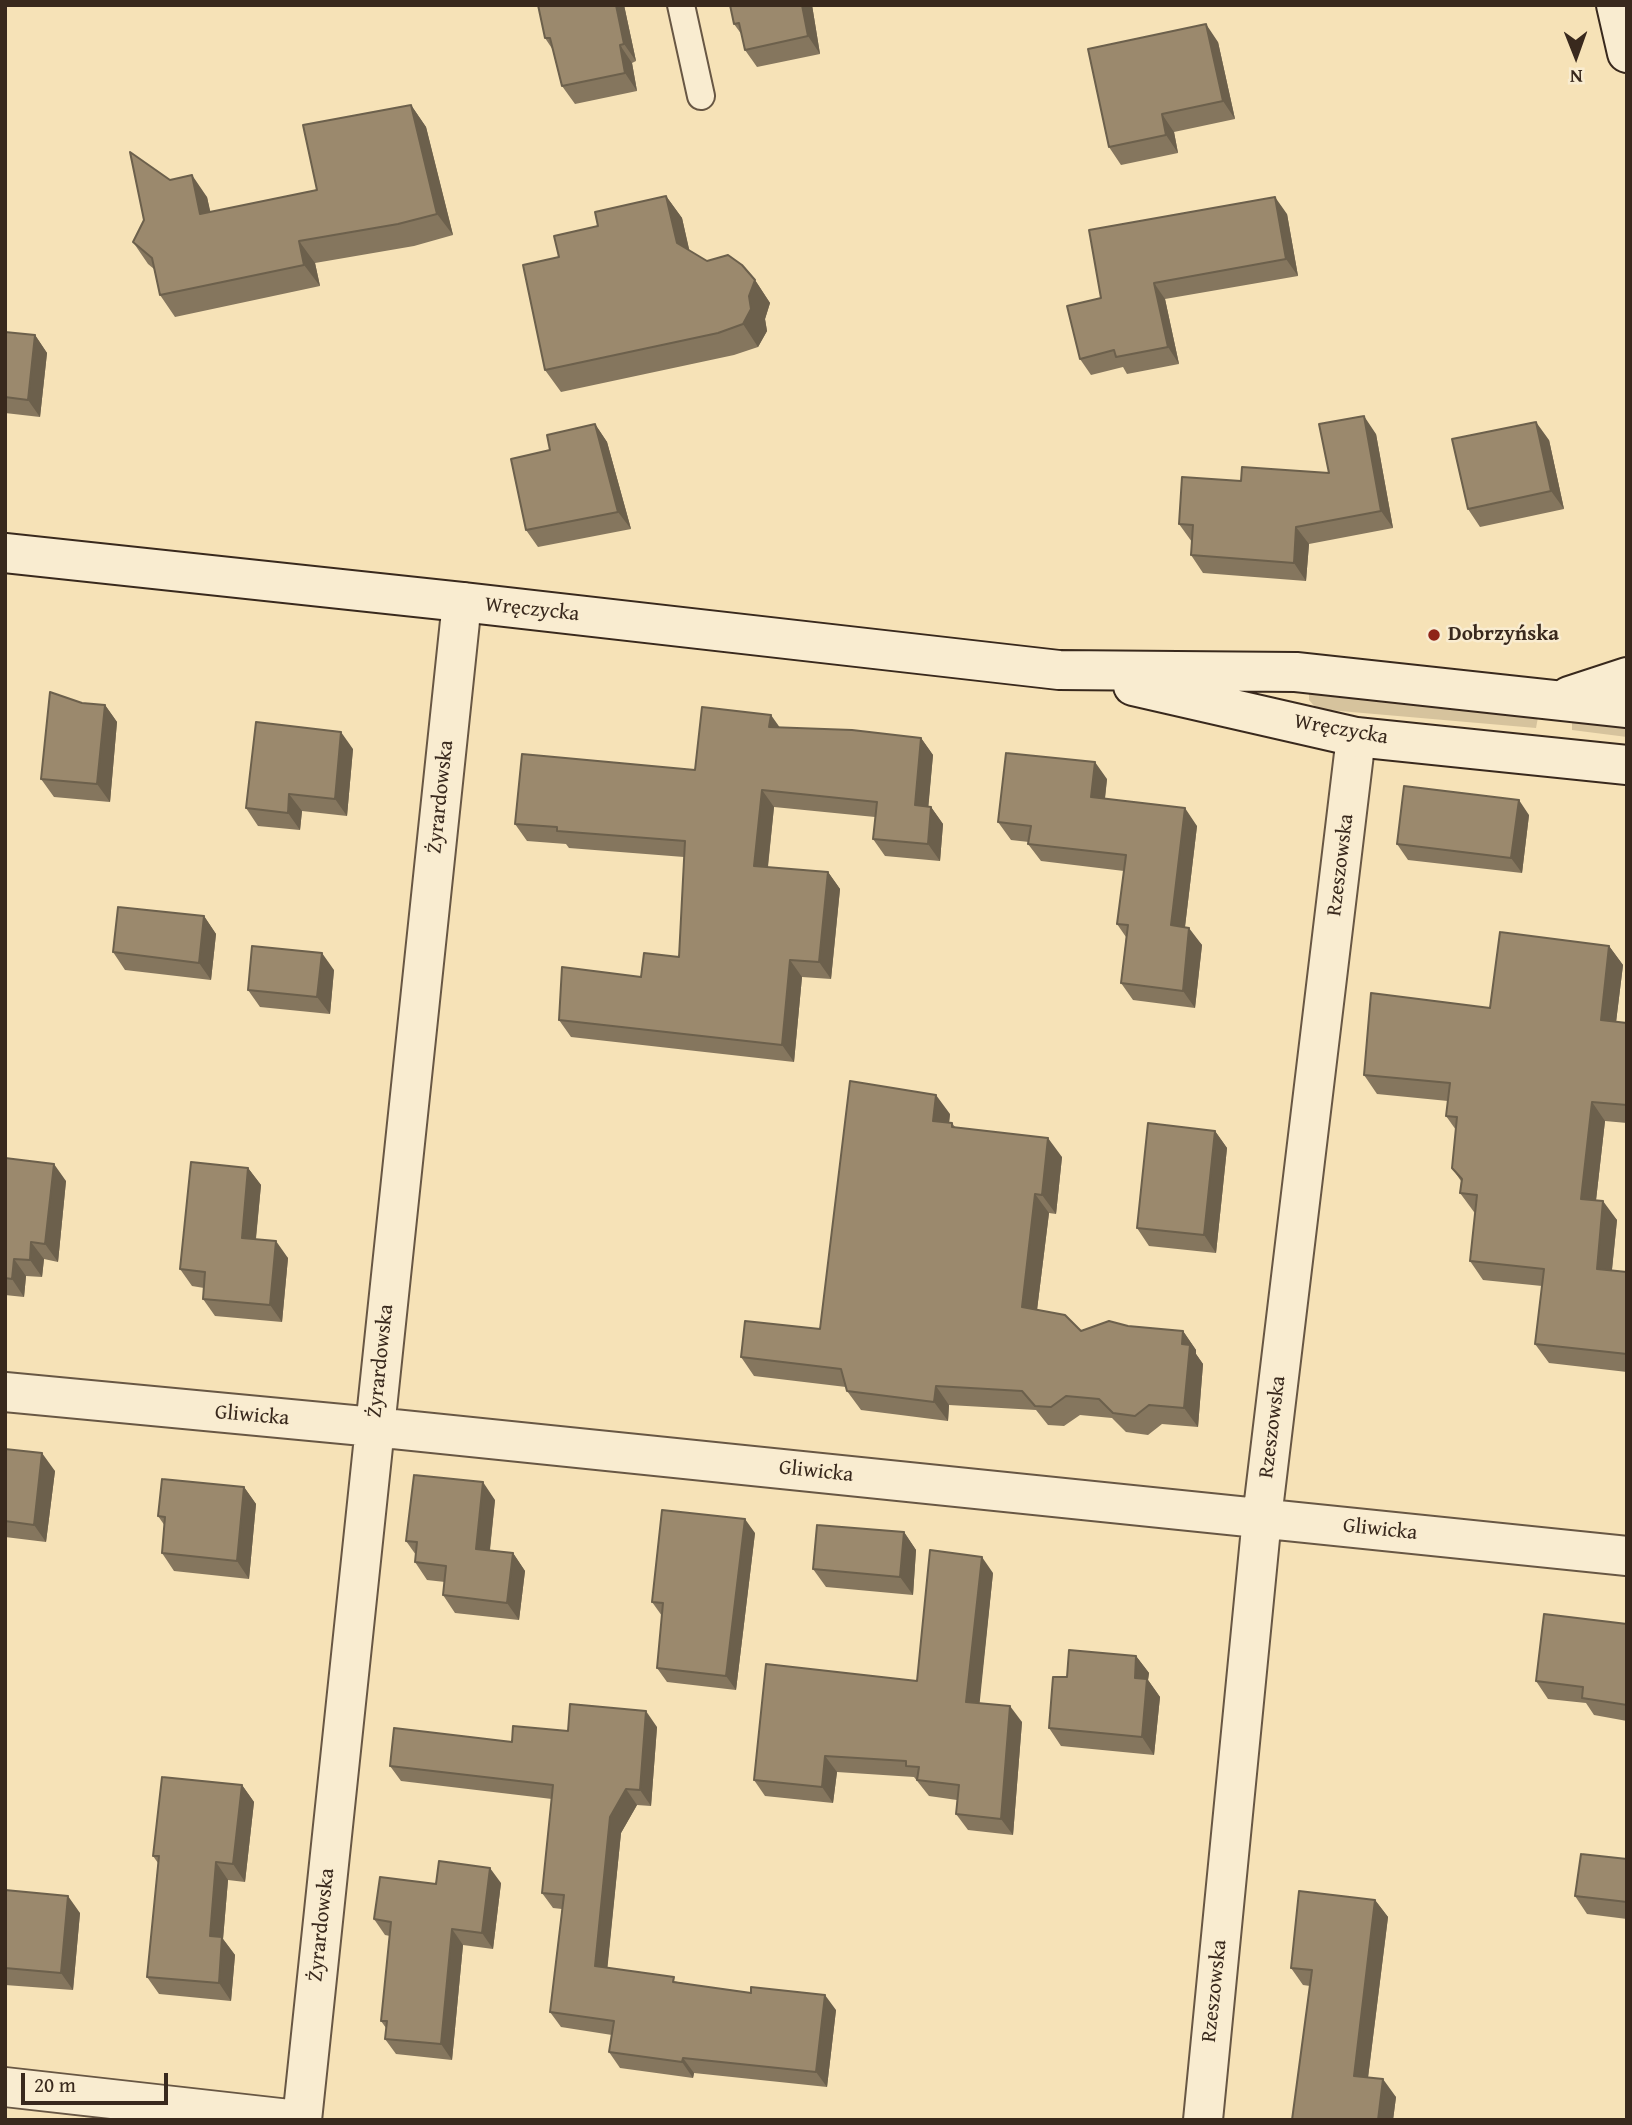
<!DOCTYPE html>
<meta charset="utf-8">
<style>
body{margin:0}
#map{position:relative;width:1632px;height:2125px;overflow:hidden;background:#f6e2b7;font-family:"Gentium Book Plus",serif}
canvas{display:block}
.frame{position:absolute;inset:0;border:7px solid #39291d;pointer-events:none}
.north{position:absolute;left:1541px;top:21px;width:70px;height:70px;-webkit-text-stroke:5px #f9ecd0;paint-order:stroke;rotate:179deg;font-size:19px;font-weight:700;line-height:28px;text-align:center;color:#39291d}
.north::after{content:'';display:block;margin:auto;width:24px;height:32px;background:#39291d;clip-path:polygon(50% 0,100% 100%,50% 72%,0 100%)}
.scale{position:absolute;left:21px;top:2073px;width:147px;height:32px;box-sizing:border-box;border:4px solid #39291d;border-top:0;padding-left:9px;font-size:21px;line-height:24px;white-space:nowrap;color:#39291d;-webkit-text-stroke:5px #f9ecd0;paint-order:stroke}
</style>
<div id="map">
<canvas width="1632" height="2125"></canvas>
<div class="frame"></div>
<div class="north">N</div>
<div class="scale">20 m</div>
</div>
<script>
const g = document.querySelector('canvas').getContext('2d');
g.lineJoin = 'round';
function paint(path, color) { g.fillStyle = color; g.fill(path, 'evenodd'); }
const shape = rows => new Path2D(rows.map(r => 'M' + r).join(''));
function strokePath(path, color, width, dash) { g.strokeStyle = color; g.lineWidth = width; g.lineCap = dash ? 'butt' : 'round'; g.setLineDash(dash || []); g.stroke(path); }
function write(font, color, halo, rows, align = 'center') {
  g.font = font + ' "Gentium Book Plus",serif'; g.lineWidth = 5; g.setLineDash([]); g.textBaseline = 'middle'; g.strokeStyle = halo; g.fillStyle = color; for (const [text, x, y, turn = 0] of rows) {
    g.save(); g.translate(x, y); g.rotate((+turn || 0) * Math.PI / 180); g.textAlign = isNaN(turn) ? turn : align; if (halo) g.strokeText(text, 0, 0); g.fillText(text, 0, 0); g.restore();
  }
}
const green = shape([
 [1315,688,1539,712,1536,728,1317,709,1309,700,1309,694],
 [1572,718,1627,719,1627,737,1572,730]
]);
const lane = shape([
 [681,5,701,96]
]);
const street = shape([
 [5,1392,374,1427,1627,1556],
 [5,2087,298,2120],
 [302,2120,462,602],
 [1203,2120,1262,1518,1356,737]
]);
const secondary = shape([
 [1616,5,1627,53],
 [5,553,462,602,1059,670,1296,672,1627,708],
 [1133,686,1356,737,1627,765],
 [1569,696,1627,677]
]);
const wall = shape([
 [538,5,624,5,636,61,632,63,637,91,575,104,562,86,553,50,545,38],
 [730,5,812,5,820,54,757,67,745,50,742,35,734,24],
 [1218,42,1235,119,1174,132,1178,153,1121,165,1109,147],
 [411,105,426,127,453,235,414,246,315,263,320,286,175,317,160,295,154,269,148,264,133,242,144,220,170,180,207,197,210,212,317,190],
 [666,196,682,218,689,250,707,261,755,280,770,303,765,319,767,331,758,347,734,355,561,392,545,370,559,257,598,226],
 [1287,214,1298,276,1165,299,1179,364,1127,374,1123,367,1091,375,1080,359,1101,298],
 [5,332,35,335,47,353,40,417,5,413],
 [595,424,607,442,631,529,538,547,526,530,550,450],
 [1376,434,1393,528,1309,544,1306,581,1203,573,1191,555,1192,542,1179,524,1241,481,1329,473],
 [1549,440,1564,509,1480,527,1468,509],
 [82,703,105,705,117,722,110,802,54,797,41,779],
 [779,727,921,738,933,755,928,807,931,807,943,824,940,861,885,856,873,839,875,817,774,807,768,867,828,872,840,889,831,979,802,977,794,1062,571,1037,559,1020,679,957,684,857,569,848,566,844,527,841,515,824,695,770],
 [353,749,347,816,302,811,300,830,258,826,246,808],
 [1107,779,1105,799,1197,826,1185,927,1202,945,1195,1008,1133,1000,1121,983,1126,937,1117,924,1124,871,1041,861,1028,844,1029,842,1011,840,998,822],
 [1529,815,1522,873,1408,860,1397,844],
 [204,916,216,934,211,980,125,970,113,952],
 [1609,946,1623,965,1616,1022,1627,1023,1627,1123,1605,1121,1596,1200,1617,1220,1612,1270,1627,1272,1627,1372,1549,1363,1535,1344,1542,1286,1483,1280,1470,1261,1475,1213,1474,1212,1460,1193,1461,1181,1452,1168,1456,1130,1446,1116,1448,1101,1377,1094,1364,1075,1490,1008],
 [334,970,330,1014,260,1007,248,990],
 [950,1114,949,1123,952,1123,955,1127,1062,1157,1056,1214,1049,1213,1037,1310,1081,1331,1128,1326,1183,1331,1196,1350,1196,1354,1203,1364,1198,1427,1162,1424,1148,1435,1126,1432,1112,1418,1080,1415,1064,1426,1048,1425,1036,1410,949,1405,948,1421,861,1410,847,1391,846,1387,754,1376,741,1357,820,1329],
 [1215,1131,1227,1148,1216,1253,1149,1246,1137,1228],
 [5,1158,66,1181,58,1262,44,1259,42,1277,26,1276,24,1297,5,1295],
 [248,1168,261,1185,256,1239,288,1258,282,1322,215,1316,203,1299,204,1288,192,1286,180,1269],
 [5,1449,55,1471,46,1542,5,1537],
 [244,1487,256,1504,249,1579,174,1571,162,1553,165,1526,158,1516],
 [495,1500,490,1550,513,1553,525,1571,519,1620,455,1613,443,1595,445,1582,427,1580,415,1562,416,1555,406,1541],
 [904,1532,916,1550,913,1595,826,1587,813,1569],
 [755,1533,736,1690,667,1682,657,1668,662,1616,652,1602],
 [993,1573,979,1703,1022,1722,1013,1835,968,1830,956,1814,957,1800,929,1796,914,1777,837,1772,833,1803,765,1796,754,1780,917,1681],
 [1627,1624,1627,1721,1594,1715,1586,1703,1548,1699,1536,1681],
 [1136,1656,1149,1673,1148,1680,1160,1697,1154,1755,1061,1746,1049,1728,1067,1677],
 [657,1727,651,1806,637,1805,621,1833,607,1968,678,1982,836,2010,827,2087,694,2073,693,2078,620,2068,609,2052,612,2035,561,2027,550,2012,562,1909,553,1908,542,1893,552,1799,401,1781,390,1766,568,1731],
 [242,1785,254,1802,245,1882,228,1880,223,1939,235,1955,231,2001,159,1994,147,1977,158,1863,153,1856],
 [1627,1859,1627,1919,1587,1914,1575,1896],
 [501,1883,493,1949,463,1945,452,2060,396,2054,385,2039,386,2028,381,2021,390,1936,385,1935,374,1919],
 [5,1890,80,1913,73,1990,5,1985],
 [1375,1900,1388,1917,1368,2078,1396,2097,1393,2120,1310,1986,1303,1985,1291,1968]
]);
const shadedWall = shape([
 [616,5,624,5,636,61,624,44],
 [802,5,812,5,820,54,808,36],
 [1206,24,1218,42,1235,119,1223,101],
 [620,45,632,63,637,91,625,73],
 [411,105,426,127,453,235,437,214],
 [1162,114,1174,132,1178,153,1166,135],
 [192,175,207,197,216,236,200,214],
 [666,196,682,218,693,266,677,243],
 [1275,197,1287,214,1298,276,1286,259],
 [299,241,315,263,320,286,304,265],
 [755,280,770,303,765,319,767,331,758,347,743,324,749,296],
 [1154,283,1165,299,1179,364,1168,347],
 [35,335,47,353,40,417,28,400],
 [1364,416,1376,434,1393,528,1381,511],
 [1536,422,1549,440,1564,509,1551,491],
 [595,424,607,442,631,529,618,512],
 [1296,527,1309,544,1306,581,1294,563],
 [105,705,117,722,110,802,97,784],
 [771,715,783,732,769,727],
 [341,732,353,749,347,816,335,799],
 [921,738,933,755,927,822,915,805],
 [1095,762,1107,779,1103,814,1091,797],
 [762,790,774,807,766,883,754,866],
 [289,794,302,811,300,830,288,813],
 [1519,800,1529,815,1522,873,1511,858],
 [931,807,943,824,940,861,928,844],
 [1185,808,1197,826,1183,943,1171,925],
 [828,872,840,889,831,979,819,962],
 [204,916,216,934,211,980,199,963],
 [1189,928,1202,945,1195,1008,1183,991],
 [1609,946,1623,965,1614,1039,1601,1020],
 [322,953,334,970,330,1014,317,997],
 [790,960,802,977,794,1062,782,1045],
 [936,1095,950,1114,947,1140,933,1121],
 [1592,1102,1605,1121,1594,1218,1581,1199],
 [1215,1131,1227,1148,1216,1253,1204,1235],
 [1048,1138,1062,1157,1056,1214,1042,1195],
 [54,1164,66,1181,58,1262,45,1244],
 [248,1168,261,1185,254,1256,242,1238],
 [1035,1194,1049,1213,1035,1326,1022,1307],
 [1603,1201,1617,1220,1610,1288,1597,1269],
 [276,1241,288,1258,282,1322,270,1305],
 [31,1242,44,1259,42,1277,30,1260],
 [14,1259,26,1276,24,1297,12,1279],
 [1183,1331,1196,1350,1196,1354,1203,1364,1198,1427,1184,1408,1182,1344],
 [936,1386,949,1405,948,1421,934,1402],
 [42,1453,55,1471,46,1542,34,1525],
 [483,1482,495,1500,488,1566,476,1549],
 [244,1487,256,1504,249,1579,237,1561],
 [745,1519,755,1533,736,1690,726,1676],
 [904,1532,916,1550,913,1595,900,1577],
 [513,1553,525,1571,519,1620,507,1603],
 [982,1557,993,1573,978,1719,966,1702],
 [1136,1656,1149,1673,1148,1680,1160,1697,1154,1755,1142,1737,1135,1678],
 [1010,1706,1022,1722,1013,1835,1001,1819],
 [646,1711,657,1727,651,1806,640,1790],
 [825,1756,837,1772,833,1803,822,1787],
 [242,1785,254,1802,245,1882,233,1864],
 [626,1789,637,1805,621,1833,606,1982,595,1966,610,1817],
 [216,1862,228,1880,223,1939,235,1955,231,2001,219,1983,210,1936],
 [490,1868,501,1883,493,1949,482,1933],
 [68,1896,80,1913,73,1990,61,1973],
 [1375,1900,1388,1917,1366,2093,1354,2076],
 [452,1929,463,1945,452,2060,441,2044],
 [825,1995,836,2010,827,2087,816,2072],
 [683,2058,694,2073,693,2078,682,2062],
 [1383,2079,1396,2097,1393,2120,1378,2120]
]);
const building = shape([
 [538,5,616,5,624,44,620,45,625,73,562,86,550,38,545,38,538,5],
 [730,5,802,5,808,36,745,50,739,23,734,24,730,5],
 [1206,24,1223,101,1162,114,1166,135,1109,147,1088,49,1206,24],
 [411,105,437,214,398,224,299,241,304,265,160,295,152,258,133,242,144,220,130,152,170,180,192,175,200,214,317,190,303,125,411,105],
 [666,196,677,243,707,261,728,255,742,265,755,280,749,296,751,309,743,324,718,333,545,370,523,265,559,257,554,236,598,226,595,212,666,196],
 [1275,197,1286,259,1154,283,1168,347,1116,357,1114,350,1080,359,1067,306,1101,298,1089,230,1275,197],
 [5,332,35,335,28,400,5,397,5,332],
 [1364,416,1381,511,1296,527,1294,563,1191,555,1193,525,1179,524,1182,477,1241,481,1242,467,1329,473,1319,424,1364,416],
 [1536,422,1551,491,1468,509,1452,439,1536,422],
 [595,424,618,512,526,530,511,459,550,450,547,435,595,424],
 [50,692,82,703,105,705,97,784,41,779,50,692],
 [702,707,771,715,769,727,852,730,921,738,915,805,931,807,928,844,873,839,877,802,762,790,754,866,828,872,819,962,790,960,782,1045,559,1020,562,967,641,977,644,953,679,957,685,841,557,831,557,827,515,824,522,754,695,770,702,707],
 [256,722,341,732,335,799,289,794,288,813,246,808,256,722],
 [1006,753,1095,762,1091,797,1185,808,1171,925,1189,928,1183,991,1121,983,1128,925,1117,924,1126,855,1028,844,1031,826,998,822,1006,753],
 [1404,786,1519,800,1511,858,1397,844,1404,786],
 [118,907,204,916,199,963,113,952,118,907],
 [1500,932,1609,946,1601,1020,1627,1023,1627,1105,1592,1102,1581,1199,1603,1201,1597,1269,1627,1272,1627,1354,1535,1344,1544,1269,1470,1261,1477,1195,1460,1193,1462,1179,1452,1168,1457,1117,1446,1116,1450,1083,1364,1075,1371,993,1490,1008,1500,932],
 [252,946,322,953,317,997,248,990,252,946],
 [850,1081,936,1095,933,1121,952,1123,952,1127,1048,1138,1042,1195,1035,1194,1022,1307,1065,1315,1081,1331,1109,1321,1128,1326,1183,1331,1182,1344,1190,1345,1184,1408,1149,1405,1135,1416,1113,1413,1099,1399,1066,1396,1051,1407,1035,1406,1022,1391,936,1386,934,1402,847,1391,841,1369,741,1357,745,1321,820,1329,850,1081],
 [1148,1123,1215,1131,1204,1235,1137,1228,1148,1123],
 [5,1158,54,1164,45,1244,31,1242,30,1260,14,1259,12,1279,5,1278,5,1158],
 [191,1162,248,1168,242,1238,276,1241,270,1305,203,1299,205,1272,180,1269,191,1162],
 [5,1449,42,1453,34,1525,5,1521,5,1449],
 [414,1475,483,1482,476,1549,513,1553,507,1603,443,1595,446,1566,415,1562,417,1542,406,1541,414,1475],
 [162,1479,244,1487,237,1561,162,1553,165,1517,158,1516,162,1479],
 [662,1510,745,1519,726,1676,657,1668,663,1603,652,1602,662,1510],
 [817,1525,904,1532,900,1577,813,1569,817,1525],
 [930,1550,982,1557,966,1702,1010,1706,1001,1819,956,1814,959,1785,917,1780,919,1767,906,1766,906,1761,825,1756,822,1787,754,1780,766,1664,917,1681,930,1550],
 [1544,1614,1627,1624,1627,1705,1582,1698,1583,1687,1536,1681,1544,1614],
 [1069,1650,1136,1656,1135,1678,1147,1679,1142,1737,1049,1728,1053,1677,1067,1677,1069,1650],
 [570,1704,646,1711,640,1790,626,1789,610,1817,595,1966,674,1977,673,1982,751,1993,751,1987,825,1995,816,2072,683,2058,682,2062,609,2052,614,2021,550,2012,564,1895,542,1893,553,1785,390,1766,394,1728,512,1742,513,1726,568,1731,570,1704],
 [162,1777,242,1785,233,1864,216,1862,210,1936,222,1937,219,1983,147,1977,159,1856,153,1856,162,1777],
 [1581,1854,1627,1859,1627,1902,1575,1896,1581,1854],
 [439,1861,490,1868,482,1933,452,1929,441,2044,385,2039,387,2021,381,2021,391,1922,374,1919,380,1877,436,1884,439,1861],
 [5,1890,68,1896,61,1973,5,1968,5,1890],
 [1299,1891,1375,1900,1354,2076,1383,2079,1378,2120,1292,2120,1312,1970,1291,1968,1299,1891]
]);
const markers = [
 [1434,635,7,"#8f2418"]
];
const streetNames = [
 ["Wręczycka",532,610,6],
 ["Wręczycka",1341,730,10],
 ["Żyrardowska",441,797,-84],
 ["Rzeszowska",1341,865,-83],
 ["Żyrardowska",381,1361,-84],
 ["Gliwicka",252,1416,5],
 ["Rzeszowska",1273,1427,-83],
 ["Gliwicka",816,1472,6],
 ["Gliwicka",1380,1530,6],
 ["Żyrardowska",322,1925,-84],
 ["Rzeszowska",1215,1991,-84]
];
const poiNames = [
 ["Dobrzyńska",1448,635]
];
paint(green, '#d6c39d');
strokePath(lane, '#685744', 30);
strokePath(street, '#685744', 42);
strokePath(secondary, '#39291d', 42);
strokePath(lane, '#f9ecd0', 26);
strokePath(street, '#f9ecd0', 38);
strokePath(secondary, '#f9ecd0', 38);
paint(wall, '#85765e');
paint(shadedWall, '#6c604c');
paint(building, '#9b896d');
strokePath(building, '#6c604c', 2);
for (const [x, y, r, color] of markers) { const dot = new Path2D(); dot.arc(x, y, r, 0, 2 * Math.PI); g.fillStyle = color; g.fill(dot); strokePath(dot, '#f9ecd0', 2.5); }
write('21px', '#39291d', '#f9ecd0', streetNames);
write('bold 21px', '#39291d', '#f9ecd0', poiNames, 'left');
</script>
